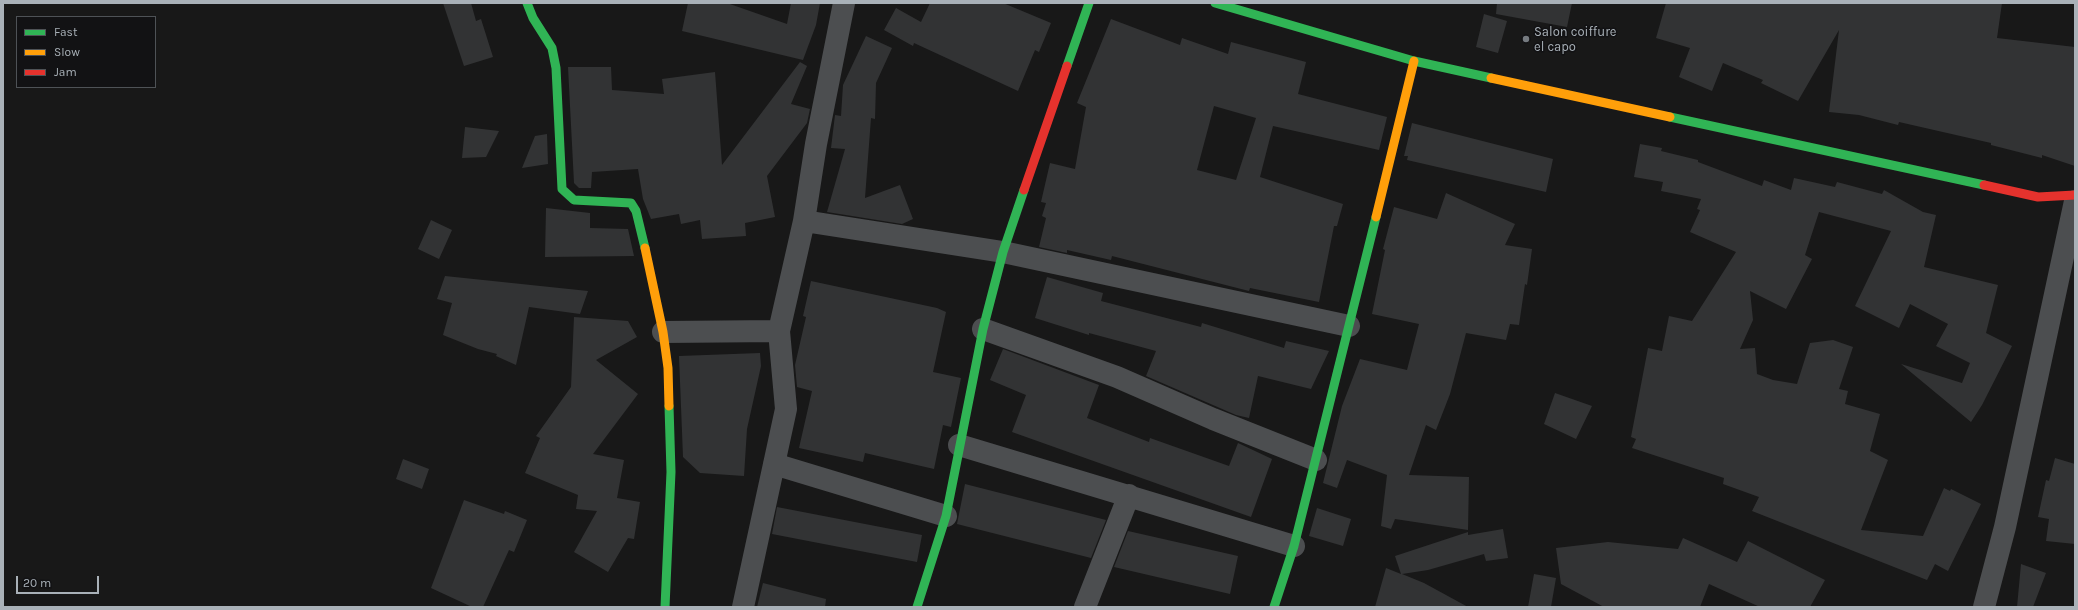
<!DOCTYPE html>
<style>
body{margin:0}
#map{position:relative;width:2078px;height:610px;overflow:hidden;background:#181818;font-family:Karla,sans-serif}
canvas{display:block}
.frame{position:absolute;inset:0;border:4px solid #a9b1b8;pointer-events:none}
.legend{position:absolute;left:16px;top:16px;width:140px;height:72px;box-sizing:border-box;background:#121214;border:1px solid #4e5256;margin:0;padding:5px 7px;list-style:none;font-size:12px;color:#a9b1b8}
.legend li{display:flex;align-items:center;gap:8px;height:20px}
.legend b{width:20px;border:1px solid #4e5256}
.scale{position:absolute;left:16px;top:576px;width:83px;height:18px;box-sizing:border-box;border:2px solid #a9b1b8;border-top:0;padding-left:5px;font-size:12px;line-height:14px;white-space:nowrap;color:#a9b1b8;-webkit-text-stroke:3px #121214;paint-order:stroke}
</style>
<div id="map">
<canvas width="2078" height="610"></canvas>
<div class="frame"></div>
<ul class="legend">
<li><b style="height:5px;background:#30b455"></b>Fast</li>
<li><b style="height:5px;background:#ff9f0a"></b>Slow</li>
<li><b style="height:5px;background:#e5322d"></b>Jam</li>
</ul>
<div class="scale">20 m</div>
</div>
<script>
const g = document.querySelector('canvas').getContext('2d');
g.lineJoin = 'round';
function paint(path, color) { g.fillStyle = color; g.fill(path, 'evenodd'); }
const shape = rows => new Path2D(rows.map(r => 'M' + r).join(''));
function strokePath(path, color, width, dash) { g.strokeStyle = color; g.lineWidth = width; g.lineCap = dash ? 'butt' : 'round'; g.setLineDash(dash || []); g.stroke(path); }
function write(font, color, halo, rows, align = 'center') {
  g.font = font + ' Karla,sans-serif'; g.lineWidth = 3; g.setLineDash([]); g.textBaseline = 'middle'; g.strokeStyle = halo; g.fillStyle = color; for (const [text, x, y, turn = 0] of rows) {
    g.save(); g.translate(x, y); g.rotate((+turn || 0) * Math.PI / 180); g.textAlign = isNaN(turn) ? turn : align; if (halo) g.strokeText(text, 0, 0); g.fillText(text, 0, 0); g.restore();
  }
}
const building = shape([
 [443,3,471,3,476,21,481,19,493,57,464,66],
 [688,3,727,3,787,24,791,3,820,3,816,25,803,60,682,31],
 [930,3,1003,3,1051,23,1039,52,1035,50,1018,91,914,43,913,46,884,30,896,8,921,22],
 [1497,3,1572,3,1567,27,1496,14],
 [1666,3,2002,3,1997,38,2075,47,2075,166,2042,155,2042,158,1991,145,1991,143,1899,122,1898,125,1859,115,1829,112,1839,30,1798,101,1761,83,1763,80,1723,63,1712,91,1679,77,1690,48,1656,38],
 [1484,14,1507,21,1498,53,1476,47],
 [1111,19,1180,45,1182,38,1228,54,1231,42,1306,62,1298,94,1387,117,1379,150,1273,126,1260,177,1343,204,1337,226,1334,226,1319,302,1250,288,1249,291,1112,256,1111,260,1067,250,1067,253,1039,247,1046,218,1042,216,1046,203,1041,202,1050,163,1075,169,1086,107,1077,103],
 [1214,106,1256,118,1236,180,1197,170],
 [866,36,892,48,876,83,875,119,871,118,865,198,900,185,913,219,902,224,827,212,845,149,831,148,835,115,841,116,843,85],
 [800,62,807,66,791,104,810,109,807,123,767,176,775,217,745,223,746,236,702,239,700,220,681,224,679,214,651,219,643,199,638,169,592,172,591,188,579,188,574,183,568,67,611,67,612,90,664,94,662,79,715,72,722,165],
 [1412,123,1553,159,1546,192,1407,160,1408,156,1404,156],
 [465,127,499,131,486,157,462,158],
 [547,134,548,164,522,168,535,136],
 [1640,144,1662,148,1661,151,1698,160,1698,162,1762,186,1764,180,1791,190,1794,178,1835,187,1837,182,1882,194,1884,190,1923,212,1936,215,1924,267,1998,285,1986,333,2012,346,1982,405,1971,422,1901,364,1962,383,1970,363,1936,346,1948,324,1910,304,1899,328,1855,306,1891,231,1819,212,1805,255,1812,259,1786,309,1750,291,1753,320,1740,349,1755,348,1757,374,1773,380,1797,384,1810,343,1833,340,1853,347,1839,389,1848,391,1845,404,1880,414,1870,451,1888,460,1861,530,1923,536,1944,488,1950,491,1951,489,1981,504,1948,571,1935,564,1927,580,1752,511,1759,497,1723,484,1724,478,1632,448,1636,439,1631,437,1648,348,1662,351,1669,316,1692,321,1736,252,1690,232,1700,210,1697,209,1701,199,1661,191,1663,182,1634,177],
 [1446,193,1515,224,1505,245,1532,249,1527,285,1525,284,1519,325,1510,324,1506,340,1466,333,1450,394,1436,430,1426,425,1409,475,1469,477,1468,530,1395,519,1391,529,1381,526,1387,475,1347,460,1337,488,1323,483,1342,406,1360,359,1407,370,1419,324,1372,314,1385,250,1383,249,1394,207,1437,219],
 [546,208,590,213,590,228,628,229,634,256,545,257],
 [431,220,452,230,439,259,418,249],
 [445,276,588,291,580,314,529,307,516,365,496,356,497,354,478,349,443,335,452,303,437,299],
 [1047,277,1103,293,1101,301,1201,327,1202,323,1284,348,1286,341,1329,351,1311,389,1258,376,1249,418,1236,415,1146,376,1156,351,1089,333,1089,335,1035,318],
 [811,281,937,308,946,312,933,372,961,378,951,427,943,425,934,469,865,453,863,462,799,448,812,391,797,387,795,365,806,317,803,316],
 [574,317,628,321,637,337,596,360,638,394,593,454,624,460,617,498,640,502,634,539,628,538,608,572,574,552,597,511,576,509,578,495,525,473,540,438,536,436,571,387],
 [1003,349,1099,385,1087,418,1149,442,1150,438,1229,466,1238,443,1272,459,1251,517,1012,432,1026,395,990,380],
 [760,353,761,366,747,429,744,476,700,473,683,457,679,356],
 [1555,393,1592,406,1576,439,1544,424],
 [2055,458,2075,464,2075,544,2046,541,2049,519,2038,517,2046,480,2049,481],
 [403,459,429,469,422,489,396,479],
 [965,484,1106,520,1091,558,957,524],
 [464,500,504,514,505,511,527,520,514,552,509,550,483,607,472,607,431,588],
 [777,507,922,535,917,562,772,534],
 [1317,508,1351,519,1343,546,1309,536],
 [1503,529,1508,558,1486,561,1484,554,1428,570,1402,574,1424,583,1468,607,1375,607,1386,568,1401,574,1395,556,1468,532,1468,535],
 [1128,531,1238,556,1230,594,1114,567],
 [1683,538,1737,562,1748,541,1825,580,1810,607,1760,607,1709,584,1700,607,1604,607,1561,584,1556,548,1608,542,1678,549],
 [2021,564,2046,573,2033,607,2017,607],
 [1534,574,1556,578,1551,607,1528,607],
 [763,583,826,599,825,607,757,607]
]);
const street = shape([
 [804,221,1003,252,1349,326],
 [983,329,1117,377,1213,419,1316,460],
 [663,332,779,331],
 [959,445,1294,546],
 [774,464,946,516],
 [743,607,786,409,779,331,804,221,816,144,844,3],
 [1085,607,1129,495],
 [1984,607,2005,527,2075,201]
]);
const fast = shape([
 [527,3,533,18,552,48,556,68,562,189,574,200,631,203,636,211,645,248],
 [1215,3,1414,61,1491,78],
 [1067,66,1089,3],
 [1670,117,1984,185],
 [665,607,671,472,669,406],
 [917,607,946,516,983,329,1003,252,1024,190],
 [1274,607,1294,546,1376,217]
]);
const slow = shape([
 [1491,78,1670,117],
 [1376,217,1414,61],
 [645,248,663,332,668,368,669,406]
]);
const jam = shape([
 [1984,185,2038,197,2075,195],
 [1024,190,1067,66]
]);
const markers = [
 [1526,39,4,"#767b80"]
];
const poiNames = [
 ["Salon coiffure",1534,32],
 ["el capo",1534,47]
];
paint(building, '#323334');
strokePath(street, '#4c4e50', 22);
strokePath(fast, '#30b455', 9);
strokePath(slow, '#ff9f0a', 9);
strokePath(jam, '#e5322d', 9);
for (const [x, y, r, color] of markers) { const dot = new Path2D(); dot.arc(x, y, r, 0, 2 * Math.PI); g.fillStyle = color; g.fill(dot); strokePath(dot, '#121214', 1.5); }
write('13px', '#a9b1b8', '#121214', poiNames, 'left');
</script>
